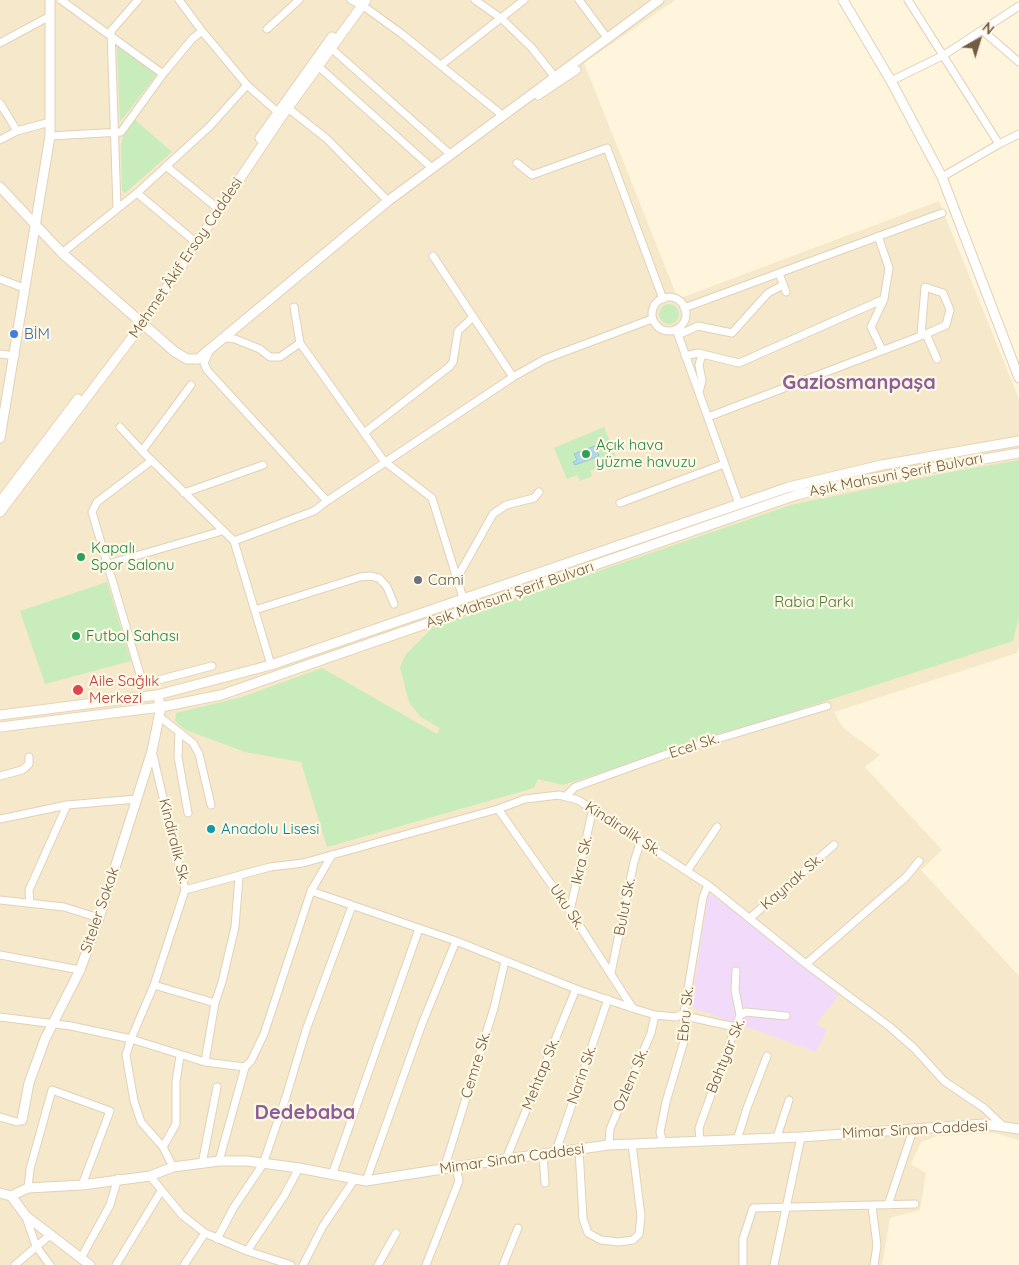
<!DOCTYPE html>
<meta charset="utf-8">
<style>
body{margin:0}
#map{position:relative;width:1019px;height:1265px;overflow:hidden;background:#fef5dc;font-family:Quicksand,sans-serif}
canvas{display:block}
.north{position:absolute;left:954px;top:15px;width:50px;height:50px;-webkit-text-stroke:4px #fff8e4;paint-order:stroke;rotate:39deg;font-size:14px;font-weight:700;line-height:20px;text-align:center;color:#745c44}
.north::after{content:'';display:block;margin:auto;width:18px;height:22px;background:#745c44;clip-path:polygon(50% 0,100% 100%,50% 72%,0 100%)}
</style>
<div id="map">
<canvas width="1019" height="1265"></canvas>
<div class="north">N</div>
</div>
<script>
const g = document.querySelector('canvas').getContext('2d');
g.lineJoin = 'round';
function paint(path, color) { g.fillStyle = color; g.fill(path, 'evenodd'); }
const shape = rows => new Path2D(rows.map(r => 'M' + r).join(''));
function strokePath(path, color, width, dash) { g.strokeStyle = color; g.lineWidth = width; g.lineCap = dash ? 'butt' : 'round'; g.setLineDash(dash || []); g.stroke(path); }
function write(font, color, halo, rows, align = 'center') {
  g.font = font + ' Quicksand,sans-serif'; g.lineWidth = 4.5; g.setLineDash([]); g.textBaseline = 'middle'; g.strokeStyle = halo; g.fillStyle = color; for (const [text, x, y, turn = 0] of rows) {
    g.save(); g.translate(x, y); g.rotate((+turn || 0) * Math.PI / 180); g.textAlign = isNaN(turn) ? turn : align; if (halo) g.strokeText(text, 0, 0); g.fillText(text, 0, 0); g.restore();
  }
}
const residential = shape([
 [0,0,675,0,584,63,678,299,939,201,1019,399,1019,645,1017,653,834,712,843,728,880,755,865,767,942,850,921,870,1019,976,1019,1140,995,1133,937,1136,921,1142,911,1164,926,1173,920,1210,890,1218,882,1265,0,1265]
]);
const education = shape([
 [715,894,839,995,816,1024,827,1030,816,1052,691,1007,708,896]
]);
const green = shape([
 [117,46,157,74,120,122],
 [134,119,172,152,125,193,122,191,121,146,123,136],
 '659 314a10 10 0 1 1 20 0a10 10 0 1 1-20 0Z',
 [604,427,617,460,590,471,592,476,580,481,577,475,567,479,554,448],
 [1019,460,1019,616,1013,641,563,785,538,779,534,788,327,847,301,762,245,752,186,730,175,721,176,713,242,697,322,668,437,734,440,728,421,717,409,702,400,667,406,654,432,628,791,505,956,471],
 [107,582,131,661,45,684,20,611]
]);
const water = shape([
 [595,446,599,456,575,465,573,462,577,460,574,454,595,446]
]);
const minor = shape([
 [61,0,163,74,192,39,202,31],
 [179,0,202,31,247,85,282,116],
 [351,0,362,5,402,34,502,115],
 [475,0,502,19,532,48,554,76],
 [579,0,608,39],
 [908,0,999,144,942,177],
 [267,29,299,0],
 [983,31,1019,62],
 [0,43,50,16],
 [331,48,450,154],
 [441,65,524,0],
 [318,66,432,168],
 [891,81,944,55,1019,6],
 [538,96,577,70],
 [0,103,17,131],
 [288,108,327,139,388,201],
 [50,136,121,132,163,74],
 [0,140,17,131,50,122],
 [999,144,1019,134],
 [517,163,532,175,607,148,663,299],
 [166,166,216,207],
 [137,193,193,240],
 [117,208,111,31,138,0],
 [878,236,889,268,884,299,871,327,882,350],
 [62,253,137,193,210,126,247,85],
 [433,256,513,377],
 [779,273,786,292],
 [0,279,24,288],
 '652 314a17 17 0 1 1 34 0a17 17 0 1 1-34 0Z',
 [684,308,942,213],
 [676,329,739,504],
 [926,334,937,359],
 [678,335,698,326,732,333,768,293,783,285],
 [225,338,235,339,260,349,270,357,280,357,300,343,294,307],
 [300,343,384,461,432,498,463,598],
 [209,352,204,363,207,370,327,501,314,511,234,541],
 [0,354,15,356],
 [685,356,698,353,739,363,884,299],
 [191,385,142,451,234,541,271,665],
 [699,392,702,381,699,365,702,354],
 [708,417,926,334,946,325,950,310,943,293,925,287,921,335],
 [120,427,142,451],
 [364,433,449,367,453,362,458,331,472,318],
 [151,461,97,502,92,512,143,684,212,666],
 [184,493,263,465],
 [327,501,513,377,545,359,652,319],
 [620,503,724,464],
 [108,564,222,531],
 [457,578,493,514,506,505,534,498,539,492],
 [255,610,360,577,370,576,379,578,387,587,394,604],
 [160,717,193,743,199,754,211,805],
 [179,733,178,757,188,813],
 [152,751,185,890,270,867,303,863,498,809,525,799,559,795,578,800,708,885,806,964,890,1027,914,1048,944,1081,984,1108,1003,1126],
 [0,776,22,770,29,764,29,757],
 [566,796,575,787,664,755,827,706],
 [498,809,570,911,632,1007],
 [0,819,67,805,137,799],
 [687,871,717,827],
 [185,890,154,985,131,1039,205,1062,245,1067],
 [311,891,456,941,576,989,632,1008,655,1015,676,1017,684,1013,694,1018,735,1027],
 [0,900,64,907,99,918],
 [30,903,29,890,67,805],
 [570,911,593,808],
 [750,918,834,845],
 [0,955,80,970],
 [806,964,906,877,919,861],
 [736,971,735,990,740,1015],
 [611,973,634,862,641,840],
 [154,985,215,1003],
 [0,1017,71,1026,131,1039,126,1055,134,1101,141,1122,163,1147,173,1167],
 [205,1062,215,1003,222,982,235,927,239,877],
 [0,1117,17,1122,22,1120],
 [777,1137,789,1100],
 [737,1140,747,1108,767,1056],
 [700,1141,699,1128,740,1015,746,1012,786,1016],
 [663,1143,660,1132,666,1102,685,1038,684,1013,703,897,708,885],
 [609,1145,610,1129,651,1033,655,1015],
 [163,1147,176,1124,176,1082,180,1056],
 [579,1149,583,1219,588,1233,601,1240,619,1242,633,1240,639,1234,641,1216,632,1144],
 [556,1151,608,999],
 [543,1154,545,1183],
 [506,1159,576,989],
 [219,1161,245,1067,251,1061,264,1034,311,891,332,855],
 [202,1164,217,1087],
 [444,1169,494,1008,505,961],
 [332,1175,419,929],
 [150,1176,182,1215,205,1233,247,1251,291,1265],
 [366,1181,422,1024,456,941],
 [28,1188,30,1169,52,1090,110,1111,82,1185],
 [888,1205,913,1130],
 [872,1206,877,1245,874,1265],
 [26,1217,36,1246,50,1265],
 [217,1239,234,1207,263,1164,286,1097,306,1030,352,906],
 [247,1251,284,1196,299,1168],
 [81,1258,110,1205,118,1178],
 [15,1265,50,1235],
 [116,1265,161,1191],
 [184,1265,205,1233],
 [303,1265,323,1226,354,1180],
 [378,1265,396,1233],
 [426,1265,459,1181,456,1167],
 [503,1265,518,1228],
 [743,1265,743,1239,753,1208,915,1204],
 [774,1265,801,1137]
]);
const tertiary = shape([
 [843,0,891,81,942,177,1019,378],
 [0,187,62,253,175,352,187,359,198,359,388,201,659,0],
 [0,438,50,136,50,0],
 [22,1120,29,1083,45,1039,80,970,99,918,152,751,161,707,157,695],
 [0,1193,11,1196,26,1216,90,1265],
 [11,1196,28,1188,82,1185,150,1176,173,1167,219,1161,247,1161,299,1168,366,1181,506,1159,609,1145,801,1137,984,1124,1019,1129]
]);
const secondary = shape([
 [260,138,332,37],
 [0,502,78,399],
 [0,512,143,323,282,116,366,0],
 [0,715,157,695,271,665,789,487,882,465,1019,441],
 [0,727,161,707,221,695,796,495,857,481,1019,453]
]);
const markers = [
 [14,334,5,"#3f7fe0"],
 [586,454,5,"#2e9e5b"],
 [81,557,5,"#2e9e5b"],
 [418,580,5,"#6b7280"],
 [76,636,5,"#2e9e5b"],
 [78,690,6,"#e0444e"],
 [211,829,5,"#0f9aa8"]
];
const streetNames = [
 ["Mehmet Âkif Ersoy Caddesi",186,258,-56],
 ["Aşık Mahsuni Şerif Bulvarı",896,475,-11],
 ["Aşık Mahsuni Şerif Bulvarı",510,595,-19],
 ["Ecel Sk.",694,746,-18],
 ["Kindiralik Sk.",623,829,33],
 ["Kindiralik Sk.",174,841,76],
 ["Ikra Sk.",582,860,-77],
 ["Kaynak Sk.",792,882,-41],
 ["Uku Sk.",567,907,56],
 ["Bulut Sk.",625,907,-79],
 ["Siteler Sokak",100,910,-71],
 ["Ebru Sk.",686,1014,-84],
 ["Bahtyar Sk.",726,1056,-68],
 ["Cemre Sk.",476,1065,-73],
 ["Mehtap Sk.",541,1074,-68],
 ["Narin Sk.",582,1075,-71],
 ["Ozlem Sk.",631,1080,-67],
 ["Mimar Sinan Caddesi",915,1130,-3],
 ["Mimar Sinan Caddesi",512,1159,-8]
];
const shopNames = [
 ["BİM",24,334]
];
const leisureNames = [
 ["Açık hava",596,445],
 ["yüzme havuzu",596,462],
 ["Kapalı",91,548],
 ["Spor Salonu",91,565],
 ["Futbol Sahası",86,636]
];
const worshipNames = [
 ["Cami",428,580]
];
const parkNames = [
 ["Rabia Parkı",814,602]
];
const healthNames = [
 ["Aile Sağlık",89,681],
 ["Merkezi",89,698]
];
const cultureNames = [
 ["Anadolu Lisesi",221,829]
];
const districtNames = [
 ["Gaziosmanpaşa",859,383],
 ["Dedebaba",305,1113]
];
paint(residential, '#f6e8ca');
paint(education, '#f2dafa');
paint(green, '#c8ecbb');
paint(water, '#b0d9e8');
strokePath(water, '#96c7db', 1);
strokePath(minor, '#e2d1b8', 9);
strokePath(tertiary, '#e2d1b8', 11);
strokePath(secondary, '#e8d4b6', 11);
strokePath(minor, '#fff', 7);
strokePath(tertiary, '#fff', 9);
strokePath(secondary, '#fff', 9);
for (const [x, y, r, color] of markers) { const dot = new Path2D(); dot.arc(x, y, r, 0, 2 * Math.PI); g.fillStyle = color; g.fill(dot); strokePath(dot, '#fff8e4', 2); }
write('15px', '#745c44', '#fff8e4', streetNames);
write('15px', '#366cbe', '#fff8e4', shopNames, 'left');
write('15px', '#27864d', '#fff8e4', leisureNames, 'left');
write('15px', '#5b616d', '#fff8e4', worshipNames, 'left');
write('15px', '#457b3b', '#fff8e4', parkNames);
write('15px', '#be3a42', '#fff8e4', healthNames, 'left');
write('15px', '#0d838f', '#fff8e4', cultureNames, 'left');
write('bold 20px', '#8d5f99', '#fff8e4', districtNames);
</script>
